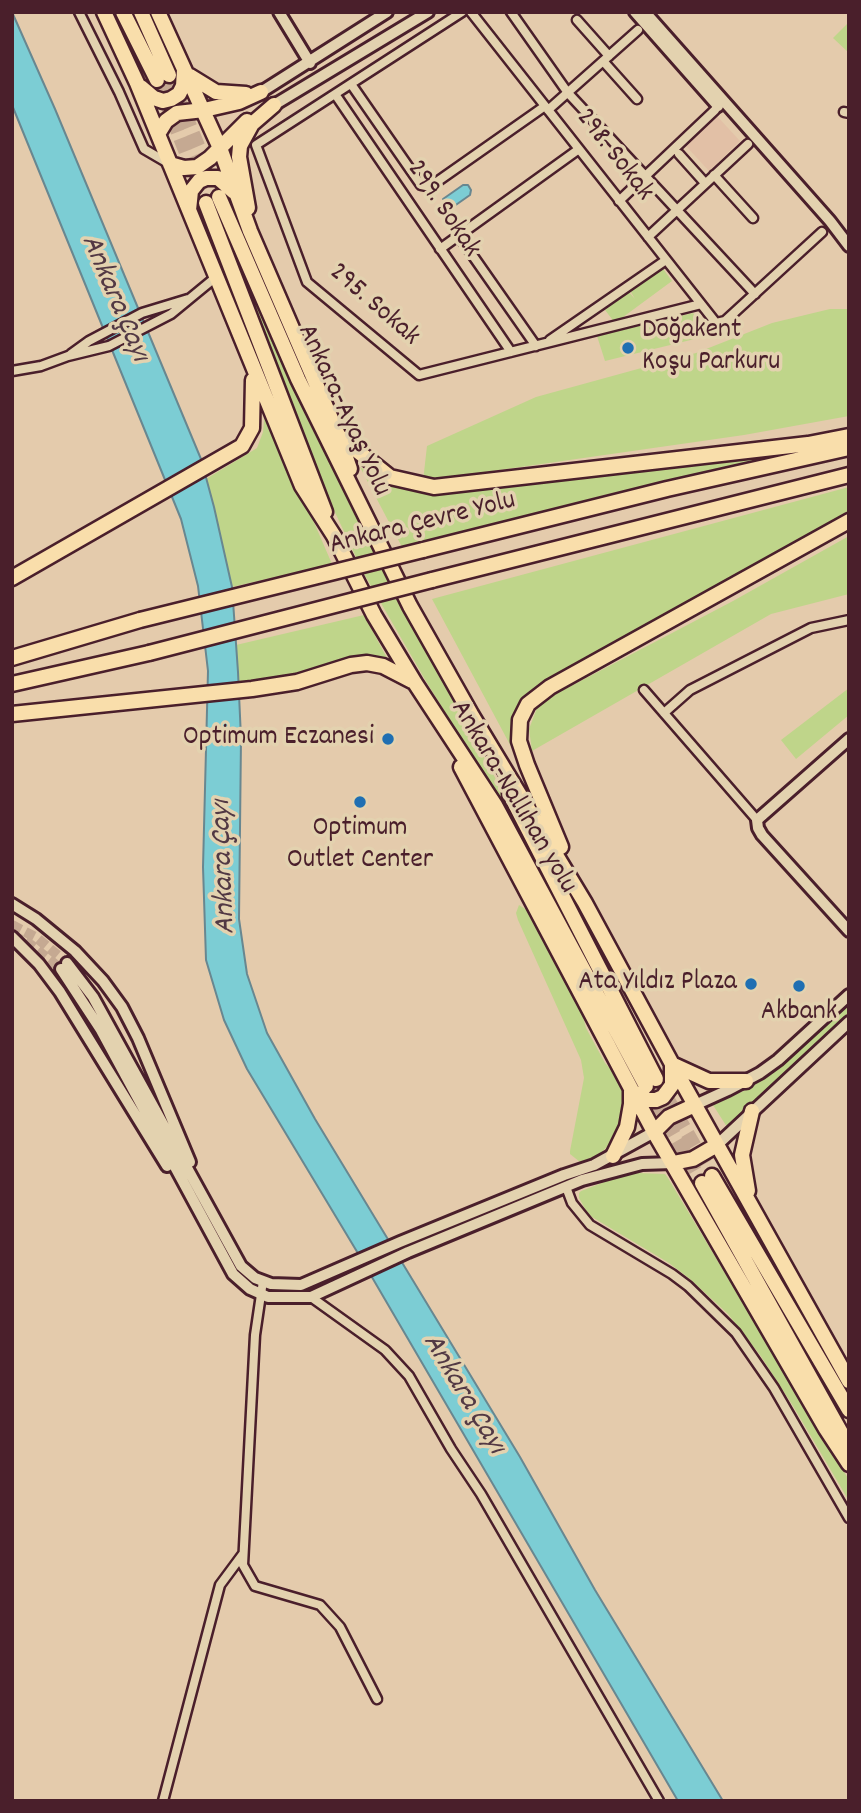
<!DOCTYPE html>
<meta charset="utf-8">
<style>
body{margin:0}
#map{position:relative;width:861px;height:1813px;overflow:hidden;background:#e4cbac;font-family:Dekko,sans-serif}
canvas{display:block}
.frame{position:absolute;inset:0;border:14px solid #4a1f2b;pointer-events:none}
</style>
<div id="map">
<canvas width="861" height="1813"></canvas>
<div class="frame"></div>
</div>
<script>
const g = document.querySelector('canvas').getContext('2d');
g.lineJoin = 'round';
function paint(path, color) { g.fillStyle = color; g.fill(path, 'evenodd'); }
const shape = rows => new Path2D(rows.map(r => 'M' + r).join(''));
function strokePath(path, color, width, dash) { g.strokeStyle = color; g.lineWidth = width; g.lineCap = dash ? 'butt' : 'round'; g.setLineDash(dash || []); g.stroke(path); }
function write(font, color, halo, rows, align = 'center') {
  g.font = font + ' Dekko,sans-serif'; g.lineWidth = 7; g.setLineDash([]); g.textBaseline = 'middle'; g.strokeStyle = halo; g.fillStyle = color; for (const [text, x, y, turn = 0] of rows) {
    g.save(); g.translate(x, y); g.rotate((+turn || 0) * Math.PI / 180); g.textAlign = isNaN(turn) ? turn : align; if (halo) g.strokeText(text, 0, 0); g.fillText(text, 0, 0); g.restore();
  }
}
const built = shape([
 [716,115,740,141,709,171,685,145]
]);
const green = shape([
 [849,22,849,53,833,38],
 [215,198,255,301,306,416,405,609,656,1079,653,1081,521,835,427,683,363,572,324,489,211,199],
 [661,266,672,281,615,323,605,310,628,291,635,299,629,289],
 [830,309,849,309,849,416,744,435,423,481,427,446,536,397,696,353,772,323],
 [693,313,711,335,605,361,597,336],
 [265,409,332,564,232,587,206,479,257,448,263,432],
 [755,452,756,460,609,494,402,547,360,467,393,486,424,490],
 [849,487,849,515,530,692,522,707,518,753,515,754,432,599],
 [849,536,849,594,771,614,532,751,529,729,537,708,552,696,733,601],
 [364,615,387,658,365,657,304,675,239,686,236,645],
 [849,688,849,715,796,759,781,740],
 [519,905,527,910,582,1013,586,1028,605,1063,615,1074,623,1092,623,1119,616,1137,602,1152,589,1160,580,1162,570,1154,570,1151,584,1078,581,1060,518,920,516,913],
 [849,1004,849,1012,727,1127,713,1105,750,1088,777,1070],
 [638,1173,665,1174,668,1178,849,1480,849,1501,793,1406,760,1355,728,1314,690,1279,669,1263,592,1217,587,1212,579,1198,579,1193,581,1191,620,1176]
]);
const water = shape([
 [12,12,55,109,201,459,214,507,232,587,238,672,241,738,239,919,247,974,267,1033,315,1119,520,1457,595,1590,723,1801,678,1801,359,1255,247,1069,224,1020,206,960,203,867,208,671,198,586,181,519,12,105,12,12],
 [463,185,468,185,471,190,470,195,450,209,443,199,463,185]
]);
const secondaryTunnel = shape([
 [12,925,37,938,67,963],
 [12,935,31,945,61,969]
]);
const highwayTunnel = shape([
 [169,75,219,197],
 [157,80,206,203],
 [656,1079,712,1176],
 [646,1086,702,1183]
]);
const street = shape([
 [79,12,119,92,144,149,168,163],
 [462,12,256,145,307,282,419,375,701,304],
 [471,12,716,323,725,321,822,232],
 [511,12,568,93,755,294],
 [577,20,609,56],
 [603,61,637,99],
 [351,84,421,185,426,186,431,186,545,106],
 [335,94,511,352],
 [548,110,638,30],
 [844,112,849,113],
 [679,154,705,183],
 [714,175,753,218],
 [619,201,715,110],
 [459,236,536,346],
 [648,237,748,144],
 [440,249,579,149],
 [550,340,666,260],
 [71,354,89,341,142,313,188,299],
 [12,371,41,366,68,356,109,346,171,314,216,277],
 [644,690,757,820],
 [664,713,690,690,811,628,849,620],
 [566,1187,572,1203,590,1225,672,1274,688,1286,736,1333,774,1388,849,1518],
 [263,1281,255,1335,243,1565,255,1586,320,1605,340,1627,377,1699],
 [311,1297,385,1350,409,1376,451,1449,481,1494,659,1801],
 [163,1801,220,1585,243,1554]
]);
const secondary = shape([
 [279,12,310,63],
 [635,12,718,106],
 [645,12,830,221,849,246],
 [261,92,387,12],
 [274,105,428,12],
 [849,739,757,820,758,828,762,835,849,931],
 [12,904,36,919,75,951,103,981,122,1007,138,1038,190,1162],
 [12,937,39,964,60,992,167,1166],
 [67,963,93,997,241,1266,255,1278,271,1284,301,1285,400,1242,564,1175,594,1165,654,1132],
 [61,969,101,1030,233,1274,250,1289,268,1297,311,1297,408,1252,582,1180,642,1164,673,1163],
 [695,1105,728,1090,760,1073,778,1060,849,995],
 [717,1145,849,1022]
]);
const highway = shape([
 [104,12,137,83,302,486,334,536,374,615,415,683,495,805,646,1086],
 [123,12,157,80],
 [141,12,169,75],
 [158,12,220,148,250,231,339,437,350,469],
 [190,76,216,92,246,94],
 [141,87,154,98,163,101,171,99,179,94,183,86,184,70],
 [158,134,166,121,177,113,204,110,239,102,261,92],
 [170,164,184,168,197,167,210,158,247,121],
 [219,197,298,379,410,606,471,714,585,903,672,1064,849,1381],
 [206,203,325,512],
 [248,208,239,157,240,146,252,124,274,105],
 [189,210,191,191,199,181,206,178,218,178,234,192],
 [340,437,390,477,434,487,808,444,849,436],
 [423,550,667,489,849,448],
 [12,578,242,446,252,428,253,380],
 [432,580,849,475],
 [12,658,140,620],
 [12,684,149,653],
 [12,714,252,689,297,682,351,665,367,663,383,666,412,681],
 [461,767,654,1132,826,1429,849,1464],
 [510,794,656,1079],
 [561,847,527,765,519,741,520,720,528,704,550,687,849,521],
 [674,1065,709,1081,746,1081],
 [633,1092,648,1100,656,1100,663,1097,672,1085,672,1066],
 [654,1132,669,1117,695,1105],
 [613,1156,627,1127,631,1104,631,1091],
 [673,1163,693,1159,717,1145],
 [712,1176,849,1410],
 [702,1183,849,1447],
 [748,1191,742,1155,752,1111]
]);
const highwayBridge = shape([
 [140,620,423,550],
 [149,653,432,580]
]);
const markers = [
 [628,348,7,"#1f6fb2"],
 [388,739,7,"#1f6fb2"],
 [360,802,7,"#1f6fb2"],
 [751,984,7,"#1f6fb2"],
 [799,986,7,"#1f6fb2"]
];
const streetNames = [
 ["298. Sokak",613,156,52],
 ["299. Sokak",442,210,56],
 ["295. Sokak",373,306,41],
 ["Ankara-Ayaş Yolu",342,411,65],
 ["Ankara Çevre Yolu",423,525,-14],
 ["Ankara-Nallıhan yolu",512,798,59]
];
const poiNames = [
 ["Doğakent",642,332,"left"],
 ["Koşu Parkuru",642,364,"left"],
 ["Optimum Eczanesi",374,739],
 ["Optimum",360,830,"center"],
 ["Outlet Center",360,862,"center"],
 ["Ata Yıldız Plaza",737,984],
 ["Akbank",799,1014,"center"]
];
const waterNames = [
 ["Ankara Çayı",113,299,67],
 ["Ankara Çayı",226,867,-92],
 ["Ankara Çayı",462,1395,59]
];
paint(built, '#e2c0a6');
paint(green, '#bfd58a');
paint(water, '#7ccdd4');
strokePath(water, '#688790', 2);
strokePath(secondaryTunnel, '#c5a992', 10, [10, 5]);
strokePath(highwayTunnel, '#c5a992', 14, [14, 7]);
strokePath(street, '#4a1f2b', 13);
strokePath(secondary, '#4a1f2b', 16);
strokePath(highway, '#4a1f2b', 19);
strokePath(street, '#e3d2af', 8);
strokePath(secondary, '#e3d2af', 10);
strokePath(highway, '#f9deab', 14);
strokePath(highwayBridge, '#4a1f2b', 19, []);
strokePath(highwayBridge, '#f9deab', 14);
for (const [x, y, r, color] of markers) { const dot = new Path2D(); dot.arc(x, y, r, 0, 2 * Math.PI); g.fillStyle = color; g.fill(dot); strokePath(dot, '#e3d2af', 2.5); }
write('28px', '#4a1f2b', '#e3d2af', streetNames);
write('28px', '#4a1f2b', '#e3d2af', poiNames, 'right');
write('italic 30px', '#523944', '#e3d2af', waterNames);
</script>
